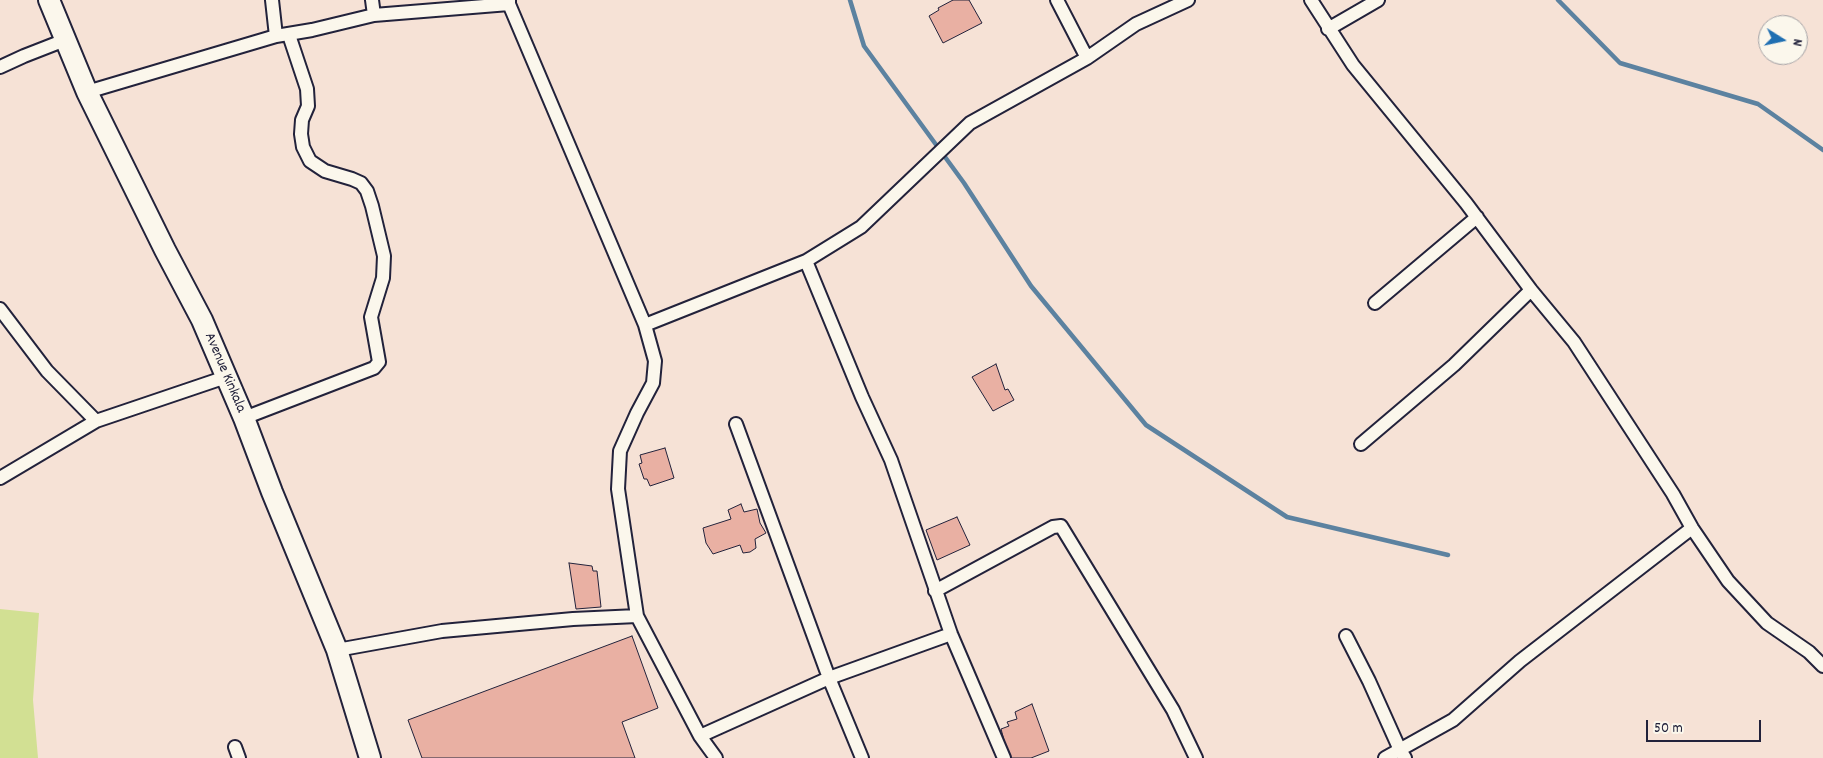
<!DOCTYPE html>
<style>
body{margin:0}
#map{position:relative;width:1823px;height:758px;overflow:hidden;background:#f6e2d6;font-family:Dekko,sans-serif}
canvas{display:block}
.north{position:absolute;left:1758px;top:15px;width:50px;height:50px;box-sizing:border-box;background:#fbf7ec;border:1px solid #a4a2a5;border-radius:50%;rotate:100deg;font-size:14px;font-weight:700;line-height:20px;text-align:center;color:#22223b}
.north::after{content:'';display:block;margin:auto;width:18px;height:22px;background:#1f6fb2;clip-path:polygon(50% 0,100% 100%,50% 72%,0 100%)}
.scale{position:absolute;left:1646px;top:720px;width:115px;height:22px;box-sizing:border-box;border:2px solid #22223b;border-top:0;padding-left:6px;font-size:15px;line-height:18px;white-space:nowrap;color:#22223b;-webkit-text-stroke:4px #fbf7ec;paint-order:stroke}
</style>
<div id="map">
<canvas width="1823" height="758"></canvas>
<div class="north">N</div>
<div class="scale">50 m</div>
</div>
<script>
const g = document.querySelector('canvas').getContext('2d');
g.lineJoin = 'round';
function paint(path, color) { g.fillStyle = color; g.fill(path, 'evenodd'); }
const shape = rows => new Path2D(rows.map(r => 'M' + r).join(''));
function strokePath(path, color, width, dash) { g.strokeStyle = color; g.lineWidth = width; g.lineCap = dash ? 'butt' : 'round'; g.setLineDash(dash || []); g.stroke(path); }
function write(font, color, halo, rows, align = 'center') {
  g.font = font + ' Dekko,sans-serif'; g.lineWidth = 4.5; g.setLineDash([]); g.textBaseline = 'middle'; g.strokeStyle = halo; g.fillStyle = color; for (const [text, x, y, turn = 0] of rows) {
    g.save(); g.translate(x, y); g.rotate((+turn || 0) * Math.PI / 180); g.textAlign = isNaN(turn) ? turn : align; if (halo) g.strokeText(text, 0, 0); g.fillText(text, 0, 0); g.restore();
  }
}
const green = shape([
 [0,609,39,613,33,700,38,758,0,758]
]);
const stream = shape([
 [850,0,864,46,964,183,1031,286,1146,425,1287,517,1448,555],
 [1558,0,1620,63,1758,104,1823,150]
]);
const building = shape([
 [953,0,969,0,982,23,943,43,929,16,939,10,938,8,953,0],
 [996,364,1005,390,1008,389,1014,400,993,411,972,377,996,364],
 [665,448,674,478,650,486,647,479,644,479,639,464,642,463,640,455,665,448],
 [741,504,744,512,757,509,760,523,766,533,755,539,756,548,750,552,743,553,740,545,713,554,706,543,703,528,731,519,728,510,741,504],
 [957,517,970,545,937,560,926,530,957,517],
 [569,563,592,566,593,571,597,571,601,607,576,609,569,563],
 [632,636,658,708,622,722,635,758,422,758,408,720,632,636],
 [1032,704,1049,751,1031,758,1009,758,1001,741,1004,740,1001,729,1009,726,1007,722,1017,719,1015,712,1032,704]
]);
const minor = shape([
 [272,0,276,36],
 [372,0,374,15],
 [509,0,509,4,645,325,655,361,653,383,637,413,620,451,618,489,637,616,700,736,716,758],
 [1057,0,1087,58],
 [1311,0,1353,65,1466,203,1531,290,1574,342,1673,494,1692,528,1728,581,1767,623,1809,652,1823,666],
 [1328,29,1378,0],
 [0,67,24,56,65,40],
 [87,92,276,36,312,30,374,15,509,4],
 [806,261,862,397,891,460,951,634,1004,758],
 [1375,303,1477,217],
 [0,309,47,371,96,421],
 [645,325,806,261,861,227,970,123,1087,58,1136,24,1188,0],
 [244,418,374,368,379,362,371,317,383,278,384,256,372,206,367,191,361,183,352,179,325,171,310,161,303,147,301,134,302,120,308,106,307,89,289,35],
 [736,424,829,678,862,758],
 [1361,444,1454,365,1531,290],
 [0,478,96,421,226,377],
 [935,591,1053,527,1061,526,1173,710,1196,758],
 [1346,636,1369,681,1400,750,1405,758],
 [337,650,442,631,573,619,637,616],
 [700,736,829,678,951,634],
 [235,747,239,758],
 [1385,758,1453,720,1520,661,1692,528]
]);
const primary = shape([
 [49,0,87,92,165,250,202,320,244,418,272,492,337,650,370,758]
]);
const streetNames = [
 ["Avenue Kinkala",224,373,67]
];
paint(green, '#d2e093');
strokePath(stream, '#5c82a0', 4.5);
paint(building, '#e9b0a3');
strokePath(building, '#22223b', 1);
strokePath(minor, '#22223b', 16);
strokePath(primary, '#22223b', 24);
strokePath(minor, '#fbf7ec', 12);
strokePath(primary, '#fbf7ec', 20);
write('15px', '#22223b', '#fbf7ec', streetNames);
</script>
